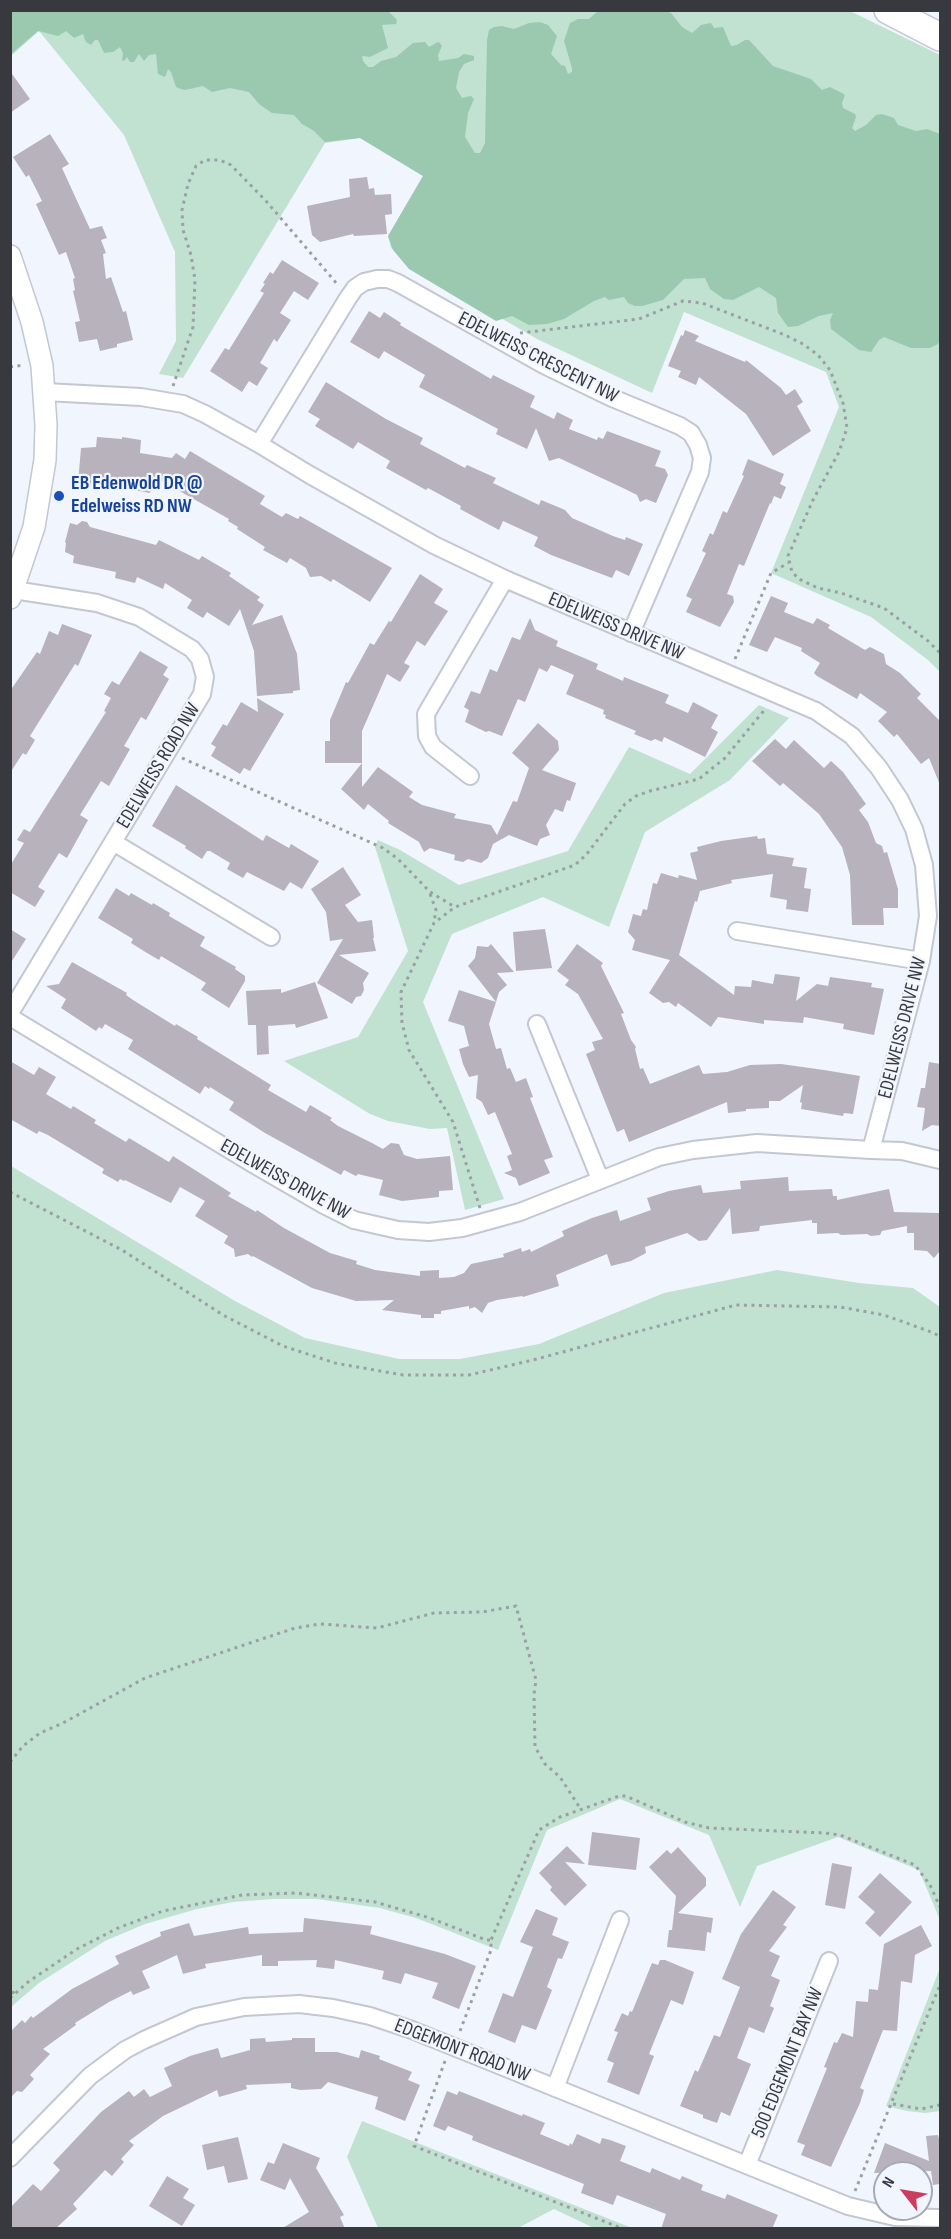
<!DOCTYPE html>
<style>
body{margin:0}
#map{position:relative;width:951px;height:2239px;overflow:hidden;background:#f1f5fe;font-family:"Sofia Sans Condensed",sans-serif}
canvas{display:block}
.frame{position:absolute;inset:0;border:12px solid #38393e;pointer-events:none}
.north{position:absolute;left:873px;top:2161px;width:60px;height:60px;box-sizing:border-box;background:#f1f5fe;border:2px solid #a7aab1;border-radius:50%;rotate:301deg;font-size:16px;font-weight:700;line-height:24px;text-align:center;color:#38393e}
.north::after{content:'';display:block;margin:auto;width:21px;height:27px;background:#cb3c5f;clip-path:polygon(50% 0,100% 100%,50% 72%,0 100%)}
</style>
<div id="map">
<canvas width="951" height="2239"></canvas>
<div class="frame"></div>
<div class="north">N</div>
</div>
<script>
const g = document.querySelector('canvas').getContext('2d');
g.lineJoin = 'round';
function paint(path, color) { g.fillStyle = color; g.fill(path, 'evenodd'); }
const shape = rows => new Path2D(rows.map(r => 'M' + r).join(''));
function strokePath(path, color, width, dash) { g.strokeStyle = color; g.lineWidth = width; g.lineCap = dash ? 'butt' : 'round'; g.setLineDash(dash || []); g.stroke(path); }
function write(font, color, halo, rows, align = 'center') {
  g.font = font + ' "Sofia Sans Condensed",sans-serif'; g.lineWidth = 4.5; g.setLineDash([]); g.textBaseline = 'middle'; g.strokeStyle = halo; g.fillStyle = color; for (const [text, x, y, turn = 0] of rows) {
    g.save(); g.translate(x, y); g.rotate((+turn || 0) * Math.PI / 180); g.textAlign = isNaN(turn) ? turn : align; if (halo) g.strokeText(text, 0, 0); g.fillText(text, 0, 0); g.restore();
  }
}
const green = shape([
 [11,10,850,11,940,55,940,672,928,660,871,617,771,573,839,407,826,372,684,312,652,393,539,340,445,286,391,248,388,236,423,176,360,138,325,143,183,378,159,374,176,341,175,252,124,135,39,31,11,56],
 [759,705,789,718,730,780,645,832,609,927,543,897,452,934,423,1002,504,1199,465,1210,447,1128,430,1129,388,1121,370,1114,284,1061,358,1037,408,951,375,847,378,840,400,850,459,885,568,851,629,747,690,774],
 [11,1166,235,1301,305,1338,399,1359,460,1359,539,1344,664,1293,777,1270,859,1283,913,1288,940,1307,940,1920,919,1870,838,1837,757,1866,740,1907,709,1835,620,1799,547,1830,498,1950,416,1918,380,1908,317,1899,273,1899,233,1902,197,1909,145,1924,105,1941,39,1983,11,2007],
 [940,1968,940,2111,925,2113,907,2111,886,2106],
 [362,2121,632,2228,594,2228,554,2209,518,2228,378,2228,347,2157]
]);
const forest = shape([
 [11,10,395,11,389,12,397,20,396,24,382,25,388,48,370,57,362,56,363,61,368,67,373,67,381,61,396,57,413,43,425,42,429,47,436,43,439,42,442,46,438,55,439,61,458,58,464,54,474,56,474,60,464,64,459,72,456,88,462,98,471,96,474,99,468,113,465,137,475,153,480,153,485,143,487,40,489,30,494,27,502,26,514,29,529,23,540,22,548,25,557,36,551,54,561,65,565,66,568,74,572,72,572,68,564,41,570,23,578,19,589,19,598,11,666,11,671,13,682,27,692,33,701,25,711,23,714,28,723,27,731,46,737,45,745,40,749,40,773,66,811,79,822,90,830,87,842,93,845,95,842,103,843,108,855,114,856,117,852,128,855,131,866,125,876,115,882,114,894,118,898,125,916,131,927,129,940,134,940,340,938,344,930,348,911,348,884,337,879,340,871,352,859,350,831,329,830,320,833,313,819,316,798,326,788,327,778,313,776,298,759,287,733,300,724,299,710,289,705,278,684,279,663,300,642,306,635,306,628,303,624,297,609,300,605,297,594,301,564,319,547,324,529,325,512,316,496,321,409,269,393,250,388,236,423,176,360,138,325,142,314,131,302,124,294,115,272,113,259,104,249,92,230,88,212,92,203,86,185,90,181,89,176,87,171,72,168,69,165,77,158,74,156,54,149,55,144,61,139,54,134,62,130,62,127,57,124,61,122,60,123,53,120,47,113,52,104,53,98,40,95,40,91,45,86,42,83,34,74,38,66,31,58,36,38,31,11,54]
]);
const building = shape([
 [10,71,30,99,10,113],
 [50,134,69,164,62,168,90,229,102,226,107,238,101,240,106,253,103,254,106,279,111,277,123,312,126,311,133,340,117,344,117,347,100,351,97,339,79,342,75,322,80,321,73,291,75,290,73,279,75,278,66,252,59,255,36,204,42,201,29,175,26,177,13,157],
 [367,177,369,189,374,188,375,195,391,194,392,214,385,215,387,234,354,236,353,234,320,242,312,235,307,206,350,197,349,179],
 [282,260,319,283,308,300,294,291,280,313,291,320,277,342,274,339,260,363,268,368,257,386,249,381,242,392,210,371,225,348,229,350,264,293,260,291,265,284,263,283,270,272,273,274],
 [369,311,380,318,384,312,401,323,400,325,491,379,493,375,535,396,530,407,554,419,557,412,573,420,569,429,597,440,598,437,603,439,607,431,661,451,655,466,665,469,668,475,656,503,646,499,640,502,637,495,625,489,559,458,549,461,536,428,527,449,496,434,498,429,419,387,425,375,384,351,379,359,350,342],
 [685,330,699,336,695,341,745,362,746,360,781,388,786,395,795,389,803,402,797,406,811,431,773,456,746,414,699,377,696,385,678,377,681,371,668,366,681,335,683,336],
 [326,382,386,419,423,438,420,444,465,468,467,465,496,478,493,483,539,505,541,500,558,507,565,510,572,518,613,536,625,540,626,537,643,544,629,576,616,570,612,578,551,555,534,546,538,537,503,521,499,530,460,509,461,506,428,488,426,490,386,468,390,461,358,442,353,449,315,426,320,419,308,412],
 [97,437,122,439,122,437,141,440,140,453,172,458,176,453,185,459,190,451,265,496,260,504,282,517,286,513,298,519,300,516,392,568,370,602,333,579,331,582,321,576,310,577,306,568,290,558,287,563,263,550,265,547,237,529,238,527,228,521,229,519,153,476,150,493,134,490,128,483,110,480,110,484,101,482,98,487,78,483,81,448,96,447],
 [748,459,784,474,780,484,786,487,781,499,774,496,771,504,770,503,744,566,739,564,727,594,733,596,734,602,720,627,686,612,692,599,686,596,706,553,702,551,710,533,713,535,723,511,727,513,744,476,742,475],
 [82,521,87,522,90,527,156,545,159,540,199,560,202,556,231,573,229,576,260,597,257,600,264,605,252,625,282,615,297,654,300,690,293,691,293,693,257,696,254,651,240,609,229,626,207,612,203,618,187,608,192,600,165,583,163,589,137,577,135,583,115,578,116,572,73,563,74,556,65,552,66,543,65,542,70,523,77,525],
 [420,574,443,589,434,603,448,611,425,646,417,641,404,663,410,666,400,682,387,674,362,731,362,787,378,767,413,792,409,797,422,805,456,814,454,818,491,825,497,835,513,801,517,802,529,768,512,753,538,723,558,741,559,750,542,770,576,783,570,801,567,800,563,812,555,809,546,825,550,835,540,839,537,846,509,835,493,844,488,858,481,863,468,859,463,862,454,860,455,855,430,848,424,852,419,842,388,823,389,821,368,804,364,810,341,789,362,763,325,763,325,741,330,741,330,720,346,682,348,683,370,643,374,645,389,621,391,622],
 [771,596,788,603,784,612,813,624,817,618,830,625,828,628,865,650,870,647,884,654,886,664,900,673,921,694,917,698,940,721,940,785,929,758,921,764,897,734,894,737,878,721,887,712,860,693,857,699,817,676,814,673,820,663,804,653,801,651,802,648,775,637,767,652,749,645],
 [530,618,535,630,558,641,556,646,598,664,596,669,623,681,624,677,669,695,665,703,688,713,693,702,718,715,711,728,718,732,705,757,664,737,662,742,655,739,651,741,634,734,636,731,605,718,606,715,603,714,604,710,566,694,574,675,551,665,547,672,539,668,525,702,518,699,502,736,489,731,486,732,465,722,469,710,464,707,471,691,480,694,490,669,497,672,512,637,520,640],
 [62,624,92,635,78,666,75,664,30,736,35,740,26,755,23,753,10,773,10,691,37,652,40,654,49,631,58,635],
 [140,651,168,667,163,675,169,679,146,720,141,717,124,746,130,749,109,786,101,781,80,815,88,820,67,858,59,853,38,887,45,891,35,907,10,892,10,866,24,843,17,840,24,829,30,832,106,712,104,711,111,698,104,694,112,681,119,685],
 [257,698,284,714,250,771,244,768,240,774,211,756,216,747,211,744,223,724,227,726,241,702,258,712],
 [775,739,786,749,794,740,824,768,831,761,843,772,866,804,859,810,868,822,876,843,882,846,884,853,887,852,898,889,898,908,883,908,884,925,852,925,850,875,842,847,819,814,783,783,780,786,752,761],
 [176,785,263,841,266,835,289,848,291,844,319,861,302,889,290,882,284,891,247,872,243,878,227,869,230,863,210,851,207,851,202,859,185,848,186,846,152,826],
 [757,836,758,839,765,838,767,854,794,858,792,866,807,868,804,888,811,889,808,912,786,909,787,900,770,897,773,874,731,880,732,883,700,891,697,902,695,901,679,955,734,995,735,986,751,987,752,980,773,984,775,974,800,977,796,1001,817,984,828,986,830,977,872,983,871,987,884,989,874,1035,843,1029,844,1024,804,1017,803,1023,764,1020,764,1024,718,1017,711,1027,678,1003,676,1007,669,1002,663,1003,649,993,670,960,632,950,635,940,628,932,633,914,641,916,643,909,647,910,653,883,657,884,661,873,678,878,679,875,697,880,690,853,698,851,697,847,721,841],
 [343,867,361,895,345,905,358,922,372,920,374,938,373,938,376,951,339,955,369,973,363,983,364,990,361,996,356,997,352,1004,317,983,343,939,330,941,326,912,311,889],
 [116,888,129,896,131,893,152,905,153,903,170,913,169,916,205,937,200,946,236,967,235,969,245,976,245,981,229,1008,201,990,206,983,161,956,159,960,147,953,131,943,133,939,98,918],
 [10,929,26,939,10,964],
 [545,929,552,968,516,971,513,932],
 [491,944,514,972,497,973,507,985,499,992,496,1002,468,966,475,958,477,946,488,947],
 [577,944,603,963,601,966,624,1013,621,1014,631,1040,636,1047,635,1049,640,1069,643,1068,650,1084,699,1065,703,1074,727,1072,750,1065,781,1064,824,1070,860,1076,853,1114,844,1113,843,1116,801,1109,802,1103,800,1102,803,1085,780,1101,769,1101,769,1108,746,1109,746,1111,728,1113,727,1102,629,1142,624,1129,617,1132,586,1054,595,1050,592,1042,603,1039,578,994,565,985,569,980,557,971],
 [72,962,127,993,126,995,133,1000,175,1026,176,1024,198,1037,197,1039,271,1085,268,1090,306,1112,310,1105,332,1118,330,1120,338,1126,372,1143,383,1149,391,1143,399,1144,404,1155,417,1159,450,1156,453,1190,439,1191,439,1197,402,1201,379,1195,383,1180,358,1174,356,1176,344,1170,341,1175,265,1133,229,1110,234,1102,210,1087,209,1089,205,1086,200,1094,128,1049,133,1040,105,1024,102,1029,99,1027,96,1031,61,1008,66,999,46,986,59,984],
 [315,982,328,1018,296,1028,295,1024,268,1026,269,1054,257,1055,256,1025,248,1025,246,991,281,989,281,993],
 [459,990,496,1002,489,1024,496,1049,501,1048,507,1069,510,1068,516,1082,526,1078,533,1097,530,1098,553,1157,544,1160,550,1173,519,1186,516,1178,504,1173,512,1170,507,1156,512,1154,495,1112,488,1115,482,1102,476,1098,478,1075,469,1077,463,1064,459,1049,469,1046,464,1026,448,1021],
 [10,1061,34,1075,39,1067,56,1077,46,1094,71,1109,73,1106,96,1120,94,1123,126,1142,129,1138,169,1162,173,1156,231,1193,228,1196,256,1212,257,1210,284,1228,330,1253,357,1261,356,1264,375,1270,420,1276,420,1271,439,1270,439,1278,454,1277,464,1273,471,1264,504,1257,503,1254,521,1248,522,1252,530,1249,531,1252,564,1236,562,1231,592,1218,617,1210,620,1221,651,1210,647,1198,669,1191,701,1185,703,1193,741,1189,740,1181,788,1177,789,1191,832,1189,833,1196,837,1196,837,1200,889,1189,894,1212,940,1213,940,1251,934,1258,927,1251,914,1250,914,1233,907,1233,907,1226,882,1231,880,1235,871,1236,867,1234,841,1235,838,1233,817,1234,817,1223,812,1223,812,1220,760,1226,759,1231,732,1234,730,1208,707,1240,699,1241,687,1233,645,1247,646,1253,631,1261,611,1266,607,1254,556,1275,559,1286,523,1297,522,1296,497,1300,488,1303,482,1313,475,1307,469,1309,469,1306,441,1311,441,1314,434,1314,434,1318,421,1318,421,1315,382,1310,394,1300,356,1301,312,1288,253,1256,252,1257,248,1254,235,1257,234,1249,224,1243,228,1236,195,1216,205,1201,180,1187,171,1203,125,1180,124,1181,120,1179,118,1182,102,1173,104,1169,48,1135,39,1131,37,1134,10,1119],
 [929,1062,940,1064,940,1126,932,1125,922,1131,925,1108,917,1107,921,1088,925,1088],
 [592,1832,640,1838,636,1870,588,1865],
 [567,1846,585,1864,565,1862,587,1885,565,1906,550,1890,552,1887,539,1873],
 [678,1847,706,1878,706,1886,678,1913,713,1918,711,1933,707,1932,705,1951,667,1947,669,1930,672,1930,676,1896,649,1867,667,1850,671,1854],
 [832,1863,852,1867,845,1909,825,1905],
 [880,1873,912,1902,880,1937,865,1923,875,1912,858,1897],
 [773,1890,796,1907,783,1925,787,1927,769,1951,780,1956,771,1976,780,1980,770,2006,774,2008,764,2033,749,2027,737,2058,751,2064,730,2116,721,2112,717,2123,703,2118,703,2115,680,2106,695,2070,698,2072,714,2035,720,2037,740,1987,722,1979,741,1934],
 [536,1909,558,1918,552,1935,569,1942,562,1959,558,1958,547,1987,552,1990,536,2030,522,2025,515,2043,488,2032,503,1993,513,1997,533,1947,520,1942],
 [304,1918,372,1926,370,1934,445,1954,476,1966,459,2009,432,1998,438,1983,405,1973,401,1984,382,1979,384,1971,335,1960,334,1969,316,1967,317,1960,278,1961,278,1966,262,1966,262,1955,205,1964,206,1968,183,1974,177,1955,142,1971,150,1988,133,1995,131,1991,109,2002,75,2023,76,2025,43,2049,50,2054,30,2075,34,2079,22,2092,17,2091,10,2098,10,2032,22,2020,25,2023,31,2016,33,2018,72,1989,119,1964,115,1956,161,1936,160,1932,189,1923,194,1936,248,1927,249,1934,303,1932],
 [921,1925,932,1946,915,1955,912,1983,901,1981,897,2031,883,2030,860,2088,864,2090,860,2103,831,2167,801,2155,805,2145,797,2142,827,2068,824,2067,834,2042,837,2043,842,2033,853,2037,856,2001,868,2002,869,1989,878,1990,884,1944],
 [660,1960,665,1960,694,1972,683,2005,671,2000,649,2054,654,2056,639,2095,607,2082,614,2063,607,2060,618,2032,614,2031,622,2013,628,2016,630,2011,632,2012,652,1963,658,1965],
 [265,2038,266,2042,292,2040,292,2038,315,2038,315,2052,337,2052,359,2058,361,2050,380,2056,379,2059,412,2072,408,2080,420,2085,405,2121,375,2109,378,2097,328,2082,321,2089,300,2090,291,2088,291,2083,246,2085,247,2089,219,2097,217,2090,163,2116,129,2141,134,2145,121,2159,124,2162,112,2176,105,2170,73,2204,77,2209,55,2229,10,2229,10,2208,33,2184,41,2191,60,2170,53,2163,101,2112,129,2091,134,2097,144,2089,150,2097,172,2086,164,2068,190,2056,218,2048,221,2058,250,2050,250,2039],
 [447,2091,457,2095,459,2091,522,2116,523,2114,545,2123,540,2134,569,2146,570,2143,572,2145,577,2134,600,2144,602,2138,610,2140,626,2146,620,2161,650,2173,652,2168,680,2180,682,2176,703,2185,701,2190,725,2199,727,2194,778,2215,772,2229,661,2229,666,2214,617,2195,613,2205,581,2193,584,2184,472,2140,473,2136,448,2126,445,2131,433,2126],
 [938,2135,939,2139,940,2139,940,2184,933,2185,931,2171,874,2173,885,2143,929,2161,926,2136],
 [238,2137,248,2179,228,2183,224,2166,207,2170,202,2145],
 [283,2143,320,2158,316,2168,344,2215,340,2217,345,2229,281,2229,309,2212,290,2178,285,2190,260,2180,268,2162,274,2164],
 [167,2176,189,2189,183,2198,195,2205,182,2226,149,2206]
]);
const path = shape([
 [520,333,639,319,683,301,702,303,785,335,803,344,818,355,830,370,843,403,847,428,839,452,813,500,788,556,792,572,799,579,818,588,841,593,884,608,928,641,940,653],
 [10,367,24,365],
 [173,386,193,327,195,280,191,255,183,230,182,210,188,184,196,166,205,160,220,160,231,165,266,201,338,285],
 [735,659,771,573,788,563],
 [182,758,383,848,398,859,430,892,455,907],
 [430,894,436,910,434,922],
 [10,1192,122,1250,223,1315,283,1346,335,1363,403,1375,469,1375,533,1360,736,1305,840,1307,884,1315,934,1333,940,1337],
 [480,1208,453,1122,409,1050,402,1023,401,992,434,923,455,907,575,865,586,855,625,804,636,796,650,791,699,779,725,758,766,708],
 [10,1762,23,1746,40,1733,63,1723,145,1678,295,1628,320,1624,377,1628,434,1613,482,1612,516,1606,536,1680,534,1694,535,1747,545,1764,560,1777,580,1808],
 [10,1984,14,1995],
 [10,1998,28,1982,77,1949,118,1928,163,1911,242,1895,296,1893,375,1902,430,1918,486,1940,491,1940],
 [460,2031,491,1950,491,1940,539,1830,560,1817,619,1796,626,1796,685,1822,709,1828,825,1833,840,1835,915,1865,930,1885,940,1907],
 [445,2061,414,2146,621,2228],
 [893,2104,921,2109,940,2105],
 [855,2191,940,1985]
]);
const minor = shape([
 [259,444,348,298,355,288,364,282,377,279,388,279,398,283,544,365,610,397,680,426,691,433,698,445,702,458,700,472,631,633],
 [470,776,433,747,427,736,426,714,505,579],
 [113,842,271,937],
 [737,931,921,961],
 [10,1013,202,694,205,677,200,659,192,649,139,617,97,603,14,590],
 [10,1017,253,1164,324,1205,354,1220,398,1230,429,1232,462,1228,520,1212,659,1157,693,1150,757,1143,871,1150,921,961,928,916,924,865,914,829,900,800,879,768,852,736,816,711,505,579,434,545,310,475,259,444,205,414,183,404,141,397,45,392],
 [537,1024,600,1179],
 [871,1150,902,1151,940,1160],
 [555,2088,620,1920],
 [10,2158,90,2076,125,2050,144,2040,196,2017,244,2007,299,2004,333,2008,370,2016,412,2030,848,2206,895,2217,940,2218],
 [747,2165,829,1961]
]);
const tertiary = shape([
 [10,256,32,322,42,366,46,425,45,460,34,527,10,598]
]);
const primary = shape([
 [888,10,940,37]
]);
const markers = [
 [59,496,6,"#1a4fb4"]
];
const streetNames = [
 ["EDELWEISS CRESCENT NW",538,358,27],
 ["EDELWEISS DRIVE NW",616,627,23],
 ["EDELWEISS ROAD NW",159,766,-59],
 ["EDELWEISS DRIVE NW",903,1028,-76],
 ["EDELWEISS DRIVE NW",285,1180,29],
 ["EDGEMONT ROAD NW",462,2051,21],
 ["500 EDGEMONT BAY NW",788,2063,-68]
];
const transitNames = [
 ["EB Edenwold DR @",71,484],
 ["Edelweiss RD NW",71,507]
];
paint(green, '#c1e2d0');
paint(forest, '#9ac9b0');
paint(building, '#b8b2bd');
strokePath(minor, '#c2c7d2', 20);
strokePath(tertiary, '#c2c7d2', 24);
strokePath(primary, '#c2c7d2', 30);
strokePath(path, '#9c9fa6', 3, [3, 4.5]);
strokePath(minor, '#fff', 16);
strokePath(tertiary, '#fff', 21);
strokePath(primary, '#fff', 27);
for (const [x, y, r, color] of markers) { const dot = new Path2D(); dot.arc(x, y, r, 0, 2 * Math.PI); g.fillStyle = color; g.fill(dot); strokePath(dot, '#f1f5fe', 2); }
write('20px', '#38393e', '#f1f5fe', streetNames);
write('bold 20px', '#164399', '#f1f5fe', transitNames, 'left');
</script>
